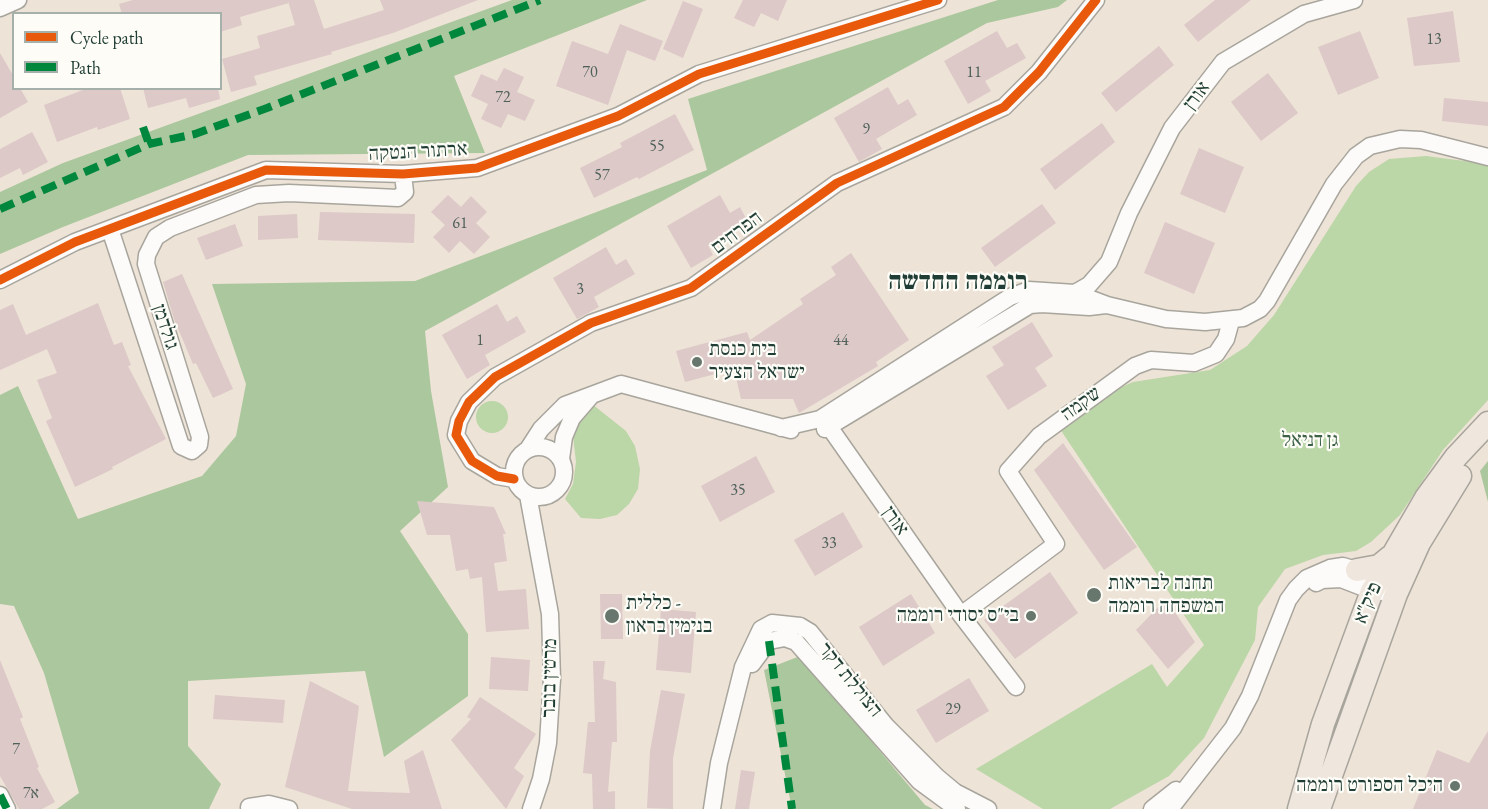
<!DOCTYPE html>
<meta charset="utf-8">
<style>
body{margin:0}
#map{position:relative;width:1488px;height:809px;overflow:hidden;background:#eee3d7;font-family:"EB Garamond",serif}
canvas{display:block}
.legend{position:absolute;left:12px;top:12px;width:210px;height:78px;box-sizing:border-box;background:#fdfcf7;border:2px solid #a4b0a9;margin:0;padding:8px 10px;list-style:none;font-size:18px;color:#1f3d34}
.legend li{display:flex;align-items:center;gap:12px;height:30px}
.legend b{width:30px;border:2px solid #a4b0a9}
</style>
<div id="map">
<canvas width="1488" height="809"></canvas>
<ul class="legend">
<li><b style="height:8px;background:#e8590c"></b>Cycle path</li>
<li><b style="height:8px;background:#00873e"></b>Path</li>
</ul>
</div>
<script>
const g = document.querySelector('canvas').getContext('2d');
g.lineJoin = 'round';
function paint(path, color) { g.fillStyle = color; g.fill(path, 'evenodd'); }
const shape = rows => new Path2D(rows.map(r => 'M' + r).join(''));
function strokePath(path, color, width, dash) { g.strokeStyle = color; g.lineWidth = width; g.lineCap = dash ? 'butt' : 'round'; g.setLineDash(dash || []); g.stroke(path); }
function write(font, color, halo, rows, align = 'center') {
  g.font = font + ' "EB Garamond","Frank Ruhl Libre",serif'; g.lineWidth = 4.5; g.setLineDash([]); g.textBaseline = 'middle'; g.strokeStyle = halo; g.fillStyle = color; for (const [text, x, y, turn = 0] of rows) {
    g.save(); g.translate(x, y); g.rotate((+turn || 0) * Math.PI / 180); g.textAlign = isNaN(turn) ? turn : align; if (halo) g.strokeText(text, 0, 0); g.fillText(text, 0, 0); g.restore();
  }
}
const green = shape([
 [1426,156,1488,164,1488,400,1443,450,1400,515,1371,542,1356,551,1323,555,1285,569,1258,607,1255,640,1204,738,1169,776,1110,809,1043,809,976,769,1152,664,1167,687,1204,645,1058,426,1101,396,1133,382,1210,370,1247,346,1274,315,1356,186,1369,172,1389,159],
 '476 417a16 16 0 1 1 32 0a16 16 0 1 1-32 0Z',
 [592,404,626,431,635,446,640,469,638,489,629,504,617,515,600,519,581,518,565,499,573,484,576,462,573,436,577,423]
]);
const forest = shape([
 [512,0,647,0,454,76,485,153,248,155,63,227,0,254,0,192,63,163],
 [998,0,1067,0,1058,7,987,23,425,331,431,391,448,487,400,531,468,634,468,696,384,757,365,671,188,681,188,746,221,784,209,809,57,809,79,793,44,673,14,606,0,604,0,395,18,386,78,519,202,476,236,436,246,384,212,284,415,281,707,170,688,99],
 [1488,461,1488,502,1480,471],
 [800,656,925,805,933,809,792,809,764,670]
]);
const building = shape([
 [133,0,314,0,324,29,384,10,380,0,478,0,393,33,331,52,332,54,254,76,257,85,231,92,222,59,260,48,257,36,295,25,288,1,289,3,240,17,242,25,220,32,220,14,122,14,119,4],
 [743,0,787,0,778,21,761,13,754,27,734,18],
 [1215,0,1251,0,1198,42,1184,25],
 [683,1,703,9,683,58,663,49],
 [1453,11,1460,62,1414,66,1407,18],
 [620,24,663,41,655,61,627,50,608,105,556,86,572,41,608,54],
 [997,31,1007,48,1017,43,1026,58,985,81,991,91,968,104,944,61],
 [1360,31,1379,78,1338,95,1318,47],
 [1159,46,1174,65,1116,112,1101,93],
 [0,53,14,77,14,88,20,88,28,102,0,118],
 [504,68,524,77,517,92,535,100,525,121,508,114,501,128,481,119,488,104,471,96,481,74,497,81],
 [1268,73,1298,113,1261,141,1231,102],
 [888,87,898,105,908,99,917,115,876,139,882,149,859,162,834,118],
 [88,88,120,88,130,119,98,130,97,127,57,142,44,105],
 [143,88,218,88,220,99,189,108,186,98,148,108],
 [1444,98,1488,102,1488,126,1442,121],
 [675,114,694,150,639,179,637,177,594,198,580,168,622,147,620,143],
 [1102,123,1115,142,1055,190,1040,169],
 [32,132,48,162,23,175,20,168,0,178,0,149],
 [1199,148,1244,167,1225,213,1180,194],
 [448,195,461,207,471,196,487,212,476,223,490,237,474,254,460,241,449,253,433,237,445,225,431,212],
 [720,195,730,213,740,207,748,222,708,245,713,255,691,268,667,226],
 [1042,204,1056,223,995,267,981,248],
 [320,212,415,214,414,243,318,240],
 [297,214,298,238,258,240,258,216],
 [1165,222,1215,243,1194,294,1144,273],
 [235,224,243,246,206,260,197,238],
 [606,247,616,265,626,259,635,274,594,297,599,307,577,319,553,278],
 [851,253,909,340,876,362,878,366,799,413,793,399,741,399,734,369,685,382,676,351,747,332,750,340,803,304,800,299,836,275,831,267],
 [182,274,233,389,213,398,196,363,193,364,174,319,163,282],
 [98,303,114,345,122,342,131,365,128,366,166,439,112,467,113,469,75,487,46,421,52,418,37,380,57,373,47,349,0,370,0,310,13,304,26,335],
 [497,304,507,322,517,316,526,332,485,355,490,365,467,379,442,335],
 [1032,322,1053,356,1035,368,1047,386,1008,410,986,376,1004,365,992,347],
 [1063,443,1137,547,1104,570,1034,470],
 [756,456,775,492,720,522,701,486],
 [417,501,494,507,506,534,503,534,507,561,494,563,498,591,526,589,529,629,486,632,482,577,470,579,468,569,456,571,450,535,427,535],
 [843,512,863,547,815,576,794,540],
 [1050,572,1078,613,1015,659,984,620],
 [600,594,622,594,623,639,601,639],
 [911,594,935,633,883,666,859,627],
 [1166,599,1195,642,1168,669,1136,630],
 [661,609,696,612,691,673,656,670],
 [491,657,530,660,528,691,489,689],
 [0,660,23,717,20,719,39,767,37,768,55,802,42,809,19,809,0,776],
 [593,661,605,661,603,679,616,682,617,742,612,742,608,792,615,791,615,809,593,809,592,774,583,773,588,722,595,722],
 [969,678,989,711,936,743,916,710],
 [310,681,359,706,348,791,410,793,404,761,423,750,442,809,352,809,285,787],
 [661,690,685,694,673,758,673,809,647,808,650,751],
 [215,695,285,700,283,723,213,719],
 [480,697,536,734,514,768,524,776,506,809,451,740,471,719,467,717],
 [1488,731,1488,809,1413,809,1437,750,1469,763],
 [741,770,755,772,749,809,735,809]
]);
const minor = shape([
 [0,8,18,0],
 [110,229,181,446,192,451,199,445,200,437,146,264,147,255,156,237,170,228,256,195,289,193,398,198,405,192,403,174],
 [0,280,75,242,266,170,403,174,477,168,618,116,699,74,938,0],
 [1075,293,1089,285,1109,262,1129,213,1172,128,1223,62,1304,14,1354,0],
 [834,412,830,428,961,615,1056,544,1008,471,1039,436,1135,366,1151,360,1194,363,1216,354,1226,339,1231,321],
 [781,428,820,419,1010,297,1029,290,1075,293,1107,305,1166,319,1205,322,1243,318,1260,309,1267,301,1334,184,1356,156,1370,146,1400,139,1421,140,1488,157],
 [825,429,1030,305,1042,304,1089,307,1106,305],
 '514 472a25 25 0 1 1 50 0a25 25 0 1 1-50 0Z',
 [528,449,541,429,565,405,621,384,791,430],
 [561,459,564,437,572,418,591,396],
 [514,479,497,476,472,461,456,435,459,421,469,402,495,377,591,323,691,288,837,183,1004,107,1039,72,1096,0],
 [528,495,550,614,552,679,548,743,541,779,531,809],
 [1316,583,1322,580,1341,579,1372,591,1383,592],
 [961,615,1016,687],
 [752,664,769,641,785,638,796,642,919,781,957,809],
 [0,795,7,809],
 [249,807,269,804,289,809],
 [712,809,719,763,743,667,761,629,772,623,800,626,810,632,886,726,937,777,955,792,988,809],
 [1152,809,1176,790],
 [1170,809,1233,728,1250,696,1288,600,1296,589,1307,578,1330,568,1343,566,1366,573]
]);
const major = shape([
 [1357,570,1379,566,1390,557],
 [1299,809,1323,724,1372,591,1426,498,1456,457,1488,423],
 [1319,809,1396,594,1419,543,1460,476]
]);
const quiet = shape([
 [143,127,149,144],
 [0,209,149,144,195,134,267,108,540,0],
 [769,641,792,809],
 [0,795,7,809]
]);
const cycleway = shape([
 [0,280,75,242,266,170,403,174,477,168,618,116,699,74,938,0],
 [514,479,497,476,472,461,456,435,459,421,469,402,495,377,591,323,691,288,837,183,1004,107,1039,72,1096,0]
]);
const markers = [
 [697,362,6,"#67776d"],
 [1094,595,8,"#67776d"],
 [612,616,8,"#67776d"],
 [1031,616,6,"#67776d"],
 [1455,786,6,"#67776d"]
];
const numberNames = [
 ["13",1434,40],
 ["70",590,73],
 ["11",974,73],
 ["72",503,98],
 ["9",866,130],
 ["55",657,147],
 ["57",602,176],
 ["61",460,224],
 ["3",580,290],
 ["1",480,341],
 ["44",841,341],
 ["35",738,491],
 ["33",829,544],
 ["29",953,710],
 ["7",16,750],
 ["7א",31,794]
];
const streetNames = [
 ["אורן",1197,96,-53],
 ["ארתור הנטקה",418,152,-3],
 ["הפרחים",737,233,-37],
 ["גולדמן",165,327,72],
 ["שקמה",1081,404,-36],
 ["אורן",895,521,55],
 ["פיק\"א",1368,603,-67],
 ["מרטין בובר",550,678,-89],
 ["הצוללת דקר",850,680,51]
];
const poiNames = [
 ["בית כנסת",709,350],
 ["ישראל הצעיר",709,373],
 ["תחנה לבריאות",1108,584],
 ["המשפחה רוממה",1108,607],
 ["כללית -",626,604],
 ["בנימין בראון",626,627],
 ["בי\"ס יסודי רוממה",1019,616,"right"],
 ["היכל הספורט רוממה",1443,786,"right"]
];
const parkNames = [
 ["גן דניאל",1310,441]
];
const districtNames = [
 ["רוממה החדשה",958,282]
];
paint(green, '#bbd6a7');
paint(forest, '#abc79d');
paint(building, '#dcc9c8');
strokePath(minor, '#a8a59d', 19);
strokePath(major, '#a8a59d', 25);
strokePath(minor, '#fcfbf9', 16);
strokePath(major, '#efe6de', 22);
strokePath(quiet, '#00873e', 8, [15, 8]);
strokePath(cycleway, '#e8590c', 9);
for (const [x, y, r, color] of markers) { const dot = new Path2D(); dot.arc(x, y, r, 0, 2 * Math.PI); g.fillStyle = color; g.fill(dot); strokePath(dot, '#fdfcf7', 2); }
write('16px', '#4e6059', null, numberNames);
write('20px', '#1f3d34', '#fdfcf7', streetNames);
write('20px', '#1f3d34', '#fdfcf7', poiNames, 'left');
write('20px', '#3c6147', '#fdfcf7', parkNames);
write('bold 26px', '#1f3d34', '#fdfcf7', districtNames);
</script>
